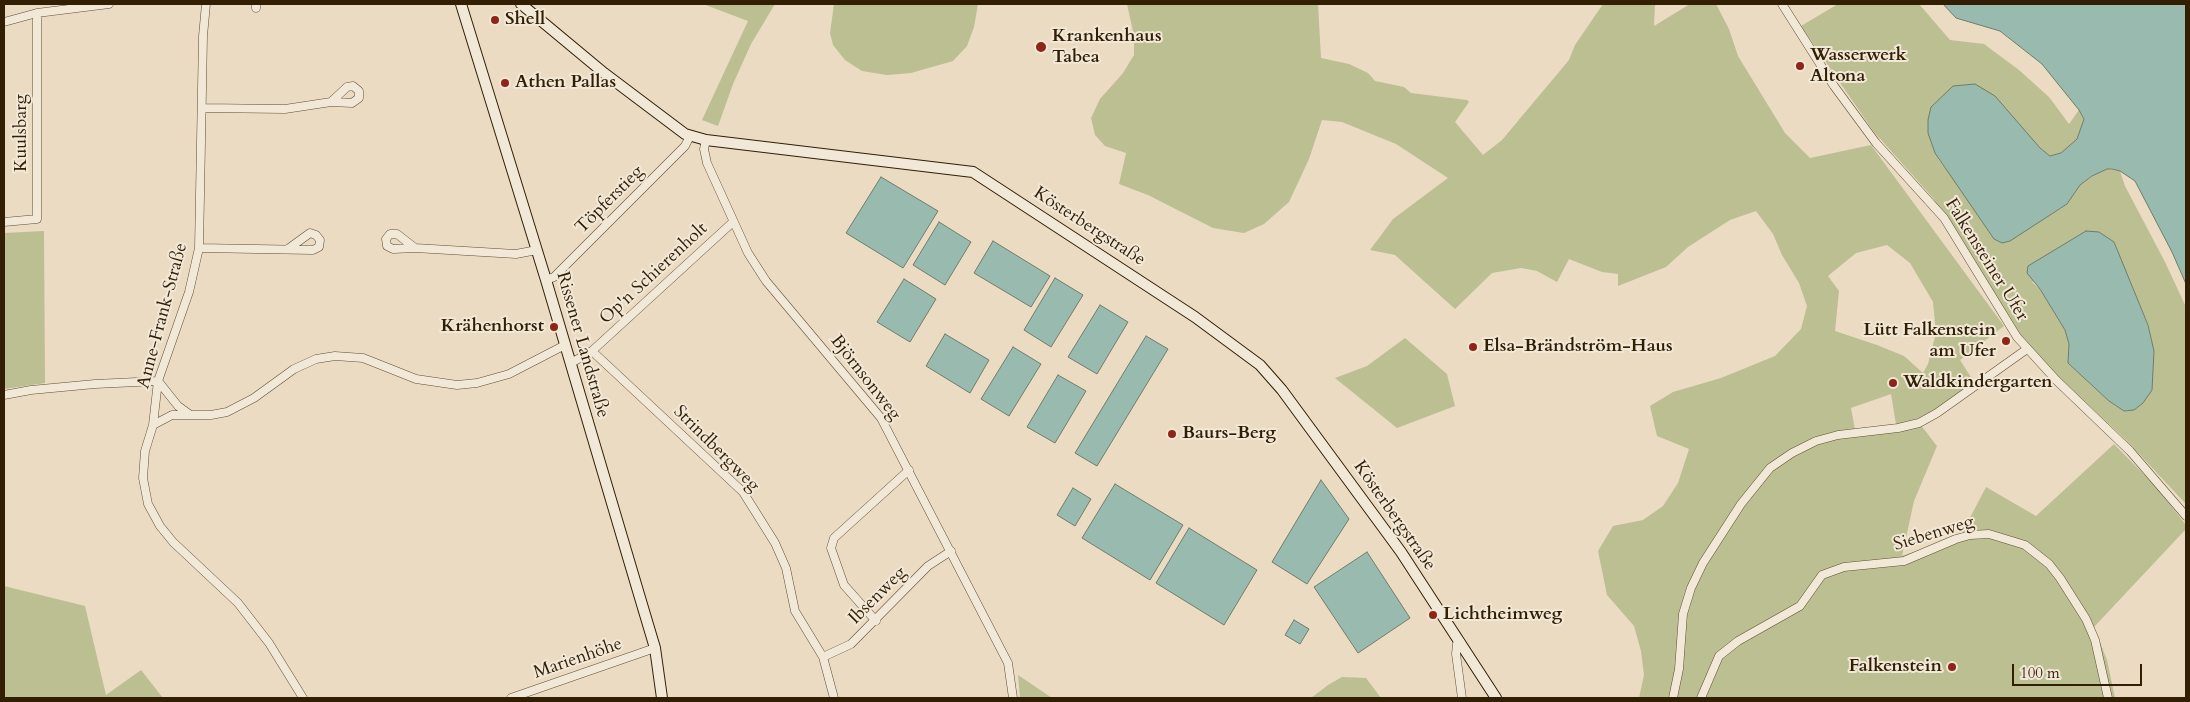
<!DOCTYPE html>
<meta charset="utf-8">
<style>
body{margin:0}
#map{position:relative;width:2190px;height:702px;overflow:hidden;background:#ebdbc3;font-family:Cardo,serif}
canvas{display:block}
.frame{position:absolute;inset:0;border:5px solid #311e03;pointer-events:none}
.scale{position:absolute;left:2012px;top:664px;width:130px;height:22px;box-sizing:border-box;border:2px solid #311e03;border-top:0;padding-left:6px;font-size:15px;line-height:18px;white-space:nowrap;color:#311e03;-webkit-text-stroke:4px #f2e8d8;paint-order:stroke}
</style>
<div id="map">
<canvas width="2190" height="702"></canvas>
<div class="frame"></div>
<div class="scale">100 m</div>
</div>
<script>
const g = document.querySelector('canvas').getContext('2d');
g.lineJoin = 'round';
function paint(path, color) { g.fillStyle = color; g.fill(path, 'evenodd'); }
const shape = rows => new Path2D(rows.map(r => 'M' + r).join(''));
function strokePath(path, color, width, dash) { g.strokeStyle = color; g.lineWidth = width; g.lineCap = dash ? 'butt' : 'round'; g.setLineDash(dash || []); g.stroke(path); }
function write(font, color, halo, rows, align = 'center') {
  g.font = font + ' Cardo,serif'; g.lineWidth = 4; g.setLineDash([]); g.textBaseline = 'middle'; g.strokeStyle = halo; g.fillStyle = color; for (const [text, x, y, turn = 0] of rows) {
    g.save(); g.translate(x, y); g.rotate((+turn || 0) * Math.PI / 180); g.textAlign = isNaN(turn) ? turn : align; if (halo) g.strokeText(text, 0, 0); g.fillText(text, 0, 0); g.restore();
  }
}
const green = shape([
 [703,4,775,4,751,44,733,84,718,126,702,120,748,21],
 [834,4,978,4,974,27,967,46,953,61,911,73,887,75,862,71,845,60,833,45,830,33],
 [1127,4,1318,4,1321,58,1349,64,1368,73,1375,81,1404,87,1411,93,1467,100,1469,102,1455,122,1483,155,1502,140,1569,60,1575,45,1603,4,1655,4,1654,26,1690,4,1716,4,1729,29,1738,56,1785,133,1810,158,1871,145,2004,326,1960,360,1974,382,1931,412,1916,419,1937,446,1914,501,1902,556,1961,535,1986,487,2036,516,2114,444,2157,488,2186,525,2186,529,2094,627,2107,660,2115,698,1639,698,1644,675,1641,651,1634,626,1607,595,1598,551,1613,526,1643,520,1663,506,1678,483,1689,449,1657,436,1650,406,1673,392,1721,378,1775,356,1801,329,1807,306,1799,283,1782,255,1773,234,1756,211,1730,220,1688,247,1666,267,1618,286,1618,274,1602,272,1569,259,1557,282,1537,271,1521,268,1492,273,1455,309,1395,255,1370,250,1393,219,1448,178,1396,144,1342,122,1322,120,1309,159,1289,202,1264,224,1244,233,1213,228,1148,195,1119,184,1126,153,1105,146,1095,135,1091,118,1100,99,1123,73,1134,55,1134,36],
 [1887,245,1910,263,1933,302,1936,333,1928,364,1923,373,1904,356,1877,345,1835,331,1839,291,1828,276,1856,253],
 [1891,394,1896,424,1855,430,1851,408],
 [1838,4,1919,4,1950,40,1984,44,2019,70,2049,97,2069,124,2079,110,2084,119,2077,139,2061,153,2050,156,2040,148,1932,145,1939,160,1960,187,1994,239,1999,242,2062,208,2080,185,2097,173,2107,169,2120,171,2125,186,2165,262,2186,307,2186,504,2126,440,2057,375,2021,335,1933,198,1874,132,1836,77,1801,26],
 [2125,270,2148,324,2154,351,2143,403,2134,410,2124,411,2109,401,2068,363,2069,344,2065,330,2040,289,2032,282],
 [44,231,45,383,4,389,4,233],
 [1405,338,1447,374,1455,406,1397,428,1335,378,1367,366],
 [4,586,85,606,106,695,141,670,163,698,4,698],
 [1018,675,1052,698,1020,698],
 [1342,677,1366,678,1381,698,1311,698,1328,685]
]);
const water = shape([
 [1943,4,2186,4,2186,284,2172,252,2135,181,2120,171,2112,169,2107,169,2092,176,2080,185,2067,204,2010,241,2002,243,1994,239,1935,153,1928,133,1928,120,1931,107,1953,86,1975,84,1995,96,2040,148,2050,156,2061,153,2077,139,2084,119,2079,110,2042,64,2000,31,1956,18,1943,4],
 [881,177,938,211,903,268,846,233,881,177],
 [939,222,971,242,945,285,913,265,939,222],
 [2086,231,2099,232,2114,242,2148,325,2154,351,2152,390,2143,403,2134,410,2124,411,2109,401,2068,363,2069,344,2065,330,2040,289,2027,273,2028,266,2086,231],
 [993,241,1050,276,1031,307,974,273,993,241],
 [1055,278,1083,295,1051,347,1024,330,1055,278],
 [904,279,936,299,910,342,877,322,904,279],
 [1100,305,1128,322,1097,374,1068,357,1100,305],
 [945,334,989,360,970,393,926,366,945,334],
 [1146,336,1168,349,1097,466,1075,453,1146,336],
 [1013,347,1041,364,1009,416,981,399,1013,347],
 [1058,375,1086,391,1055,443,1027,427,1058,375],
 [1321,480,1349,519,1307,584,1272,562,1321,480],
 [1115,484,1183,525,1150,580,1082,538,1115,484],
 [1073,488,1091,499,1075,526,1057,515,1073,488],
 [1189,528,1257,570,1224,625,1156,583,1189,528],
 [1367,552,1410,618,1358,653,1314,587,1367,552],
 [1294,620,1309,629,1300,644,1285,635,1294,620]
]);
const street = shape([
 [206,4,203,36,199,248,189,292,158,381,153,425,145,451,143,478,148,504,160,526,173,542,238,603,269,643,303,698],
 [256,4,256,8],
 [1782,4,1834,86,1876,143,1944,218,2017,337,2056,380,2130,451,2186,516],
 [4,22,37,13,109,4],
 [202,108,285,109,331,102,352,103,359,98,359,91,353,86,347,87,331,102],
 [706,140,704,149,707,163,748,253,766,281,881,418,1008,663,1013,698],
 [4,222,37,219,37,13],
 [199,248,313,250,319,247,320,240,316,235,310,233,288,249],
 [415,248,397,234,390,234,386,239,387,246,393,249,415,248,516,254,537,250],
 [546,280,554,277,685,146,690,136],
 [592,351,743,492,775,543,786,568,795,611,823,657,834,698],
 [571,363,592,351,733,222],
 [158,381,178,406,189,414],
 [4,395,31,390,95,384,158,381],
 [153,425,172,415,211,415,227,412,254,398,294,369,316,359,335,356,363,358,416,379,457,385,477,383,509,374,565,345],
 [876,621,844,585,831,548,834,538,909,470],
 [1460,641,1457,644,1456,654,1462,698],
 [823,657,851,644,928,566,951,551],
 [511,698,655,648],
 [1673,698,1679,669,1683,614,1691,588,1703,563,1741,504,1770,468,1792,453,1816,441,1838,435,1898,428,1919,423,1937,413,2027,349],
 [1701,698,1719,656,1738,641,1800,606,1822,575,1844,567,1904,561,1956,539,1970,535,1989,534,2025,545,2049,564,2060,578,2086,619,2095,640,2108,698]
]);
const secondary = shape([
 [461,4,546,280,638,591,655,648,662,698],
 [521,4,604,73,685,134,706,140,973,172,1195,317,1260,365,1282,390,1401,552,1496,698]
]);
const markers = [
 [495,20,5,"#8f2418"],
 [1041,47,6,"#8f2418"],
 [1800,66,5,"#8f2418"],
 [505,83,5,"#8f2418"],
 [554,327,5,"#8f2418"],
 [2006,341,5,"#8f2418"],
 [1473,347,5,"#8f2418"],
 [1893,383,5,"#8f2418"],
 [1172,434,5,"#8f2418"],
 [1433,615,5,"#8f2418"],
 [1952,667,5,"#8f2418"]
];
const poiNames = [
 ["Shell",505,20],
 ["Krankenhaus",1052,37],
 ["Tabea",1052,58],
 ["Wasserwerk",1810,56],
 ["Altona",1810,77],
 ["Athen Pallas",515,83],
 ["Krähenhorst",544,327,"right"],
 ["Lütt Falkenstein",1996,331,"right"],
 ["am Ufer",1996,352,"right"],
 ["Elsa-Brändström-Haus",1483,347],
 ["Waldkindergarten",1903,383],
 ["Baurs-Berg",1182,434],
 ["Lichtheimweg",1443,615],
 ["Falkenstein",1942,667,"right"]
];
const streetNames = [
 ["Kuulsbarg",22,133,-90],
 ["Töpferstieg",610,200,-45],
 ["Kösterbergstraße",1089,227,33],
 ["Falkensteiner Ufer",1986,260,58],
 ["Op'n Schierenholt",654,274,-43],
 ["Anne-Frank-Straße",163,316,-75],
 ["Rissener Landstraße",582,345,74],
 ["Björnsonweg",865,378,52],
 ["Strindbergweg",716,449,45],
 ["Kösterbergstraße",1394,516,55],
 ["Siebenweg",1934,534,-17],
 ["Ibsenweg",878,596,-45],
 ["Marienhöhe",578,659,-19]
];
paint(green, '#bbbf92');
paint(water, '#99bbaf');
strokePath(water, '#6f7c6a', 1);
strokePath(street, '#604d33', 9);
strokePath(secondary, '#311e03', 12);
strokePath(street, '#f2e8d8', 8);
strokePath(secondary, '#f2e8d8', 10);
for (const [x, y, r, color] of markers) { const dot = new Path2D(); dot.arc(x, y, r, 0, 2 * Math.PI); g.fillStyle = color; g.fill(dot); strokePath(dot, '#f2e8d8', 2); }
write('bold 18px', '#311e03', '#f2e8d8', poiNames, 'left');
write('18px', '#311e03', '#f2e8d8', streetNames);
</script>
